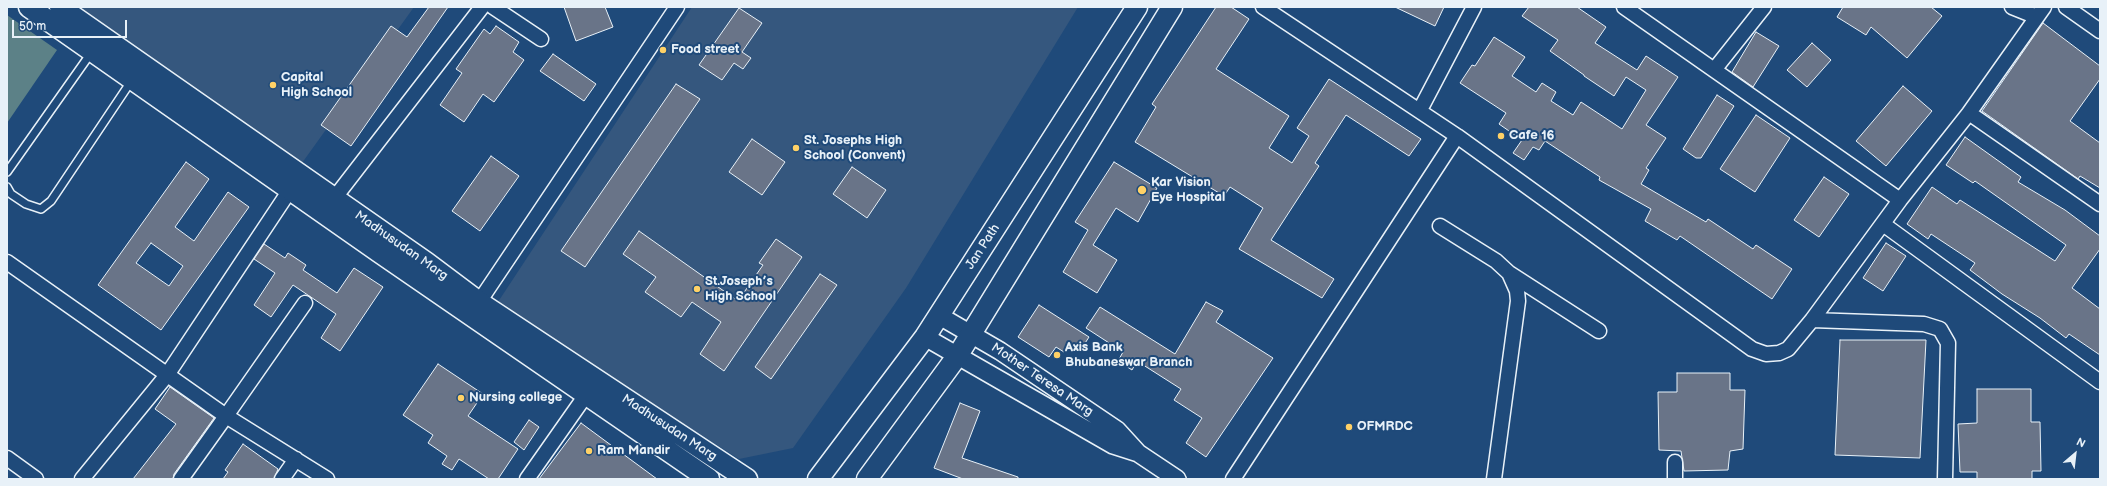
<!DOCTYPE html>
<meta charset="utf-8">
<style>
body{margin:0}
#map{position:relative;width:2107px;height:486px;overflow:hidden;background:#1f4a7a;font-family:"Balsamiq Sans",sans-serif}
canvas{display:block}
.frame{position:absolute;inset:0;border:8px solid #e8f1f8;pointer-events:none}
.north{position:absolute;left:2055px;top:434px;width:40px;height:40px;-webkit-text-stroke:3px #1f4a7a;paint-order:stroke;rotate:28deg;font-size:11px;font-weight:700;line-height:16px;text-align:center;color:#e8f1f8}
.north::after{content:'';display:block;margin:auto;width:14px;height:18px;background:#e8f1f8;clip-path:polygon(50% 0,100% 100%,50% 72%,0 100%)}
.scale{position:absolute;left:12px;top:20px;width:115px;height:18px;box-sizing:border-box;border:2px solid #e8f1f8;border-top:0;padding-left:5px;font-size:12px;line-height:14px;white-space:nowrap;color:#e8f1f8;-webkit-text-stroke:3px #1f4a7a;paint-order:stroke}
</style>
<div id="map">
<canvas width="2107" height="486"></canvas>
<div class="frame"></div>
<div class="north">N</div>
<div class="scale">50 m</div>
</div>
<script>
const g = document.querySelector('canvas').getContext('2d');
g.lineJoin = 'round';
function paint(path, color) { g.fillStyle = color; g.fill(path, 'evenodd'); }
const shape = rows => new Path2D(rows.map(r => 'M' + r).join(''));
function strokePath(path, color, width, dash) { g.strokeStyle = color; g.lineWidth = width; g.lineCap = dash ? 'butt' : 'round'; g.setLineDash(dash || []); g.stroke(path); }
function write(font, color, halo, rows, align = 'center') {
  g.font = font + ' "Balsamiq Sans",sans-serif'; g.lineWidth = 4; g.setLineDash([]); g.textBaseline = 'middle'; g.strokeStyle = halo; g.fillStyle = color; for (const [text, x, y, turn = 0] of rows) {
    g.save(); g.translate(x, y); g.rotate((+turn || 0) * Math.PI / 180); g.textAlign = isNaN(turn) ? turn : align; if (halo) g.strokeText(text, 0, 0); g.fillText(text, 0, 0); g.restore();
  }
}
const built = shape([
 [73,7,414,7,302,163],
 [692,7,1078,7,906,288,793,448,739,459,496,305]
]);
const green = shape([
 [7,15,57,50,7,123]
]);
const building = shape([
 [429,7,448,7,351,146,321,125,391,26,407,37,429,7],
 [564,7,605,7,613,27,576,41,564,7],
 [1216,7,1231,7,1249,19,1216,69,1289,116,1269,148,1292,163,1309,136,1297,128,1329,79,1421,139,1409,156,1346,115,1315,163,1319,166,1271,240,1334,279,1322,298,1239,249,1263,208,1230,187,1224,196,1135,142,1156,107,1152,104,1216,7],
 [1395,7,1444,7,1435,26,1395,7],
 [1529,7,1577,7,1606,27,1595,43,1637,70,1646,56,1678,77,1646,125,1666,138,1646,168,1649,170,1641,184,1706,222,1708,219,1753,249,1756,245,1792,269,1772,299,1680,236,1677,240,1645,221,1651,209,1599,180,1600,177,1545,141,1539,150,1533,147,1524,160,1513,153,1522,140,1499,124,1506,113,1460,83,1472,65,1475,66,1494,37,1525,57,1512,76,1536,92,1542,83,1556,92,1551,101,1573,115,1581,102,1622,129,1646,90,1626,77,1614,96,1584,76,1584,75,1550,51,1558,40,1522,16,1529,7],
 [1843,7,1931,7,1942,16,1907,58,1871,27,1866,35,1837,17,1843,7],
 [739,8,762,23,742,52,751,58,743,69,734,63,722,80,699,65,739,8],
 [2043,23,2100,66,2100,79,2070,121,2100,143,2100,188,2080,176,2078,179,1982,111,2043,23],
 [496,26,519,42,513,52,524,60,494,102,483,94,464,122,440,105,462,73,456,69,484,29,490,34,496,26],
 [1756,32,1779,46,1753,87,1732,72,1756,32],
 [1812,43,1831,60,1807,87,1787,70,1812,43],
 [553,54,596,84,584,101,540,71,553,54],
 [676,84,700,99,585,267,561,251,676,84],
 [1903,86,1932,111,1886,166,1856,141,1903,86],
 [1717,95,1734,106,1701,158,1696,158,1683,149,1717,95],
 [1756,115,1790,138,1755,192,1720,169,1756,115],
 [1965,137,2021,177,2018,182,2065,210,2100,236,2100,249,2072,288,2100,309,2100,355,2069,334,2066,338,2040,318,2002,294,1970,270,1975,263,1931,234,1928,239,1907,224,1932,187,1957,204,1960,200,2055,261,2066,245,1975,181,1973,183,1946,165,1965,137],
 [752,139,785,162,762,195,729,172,752,139],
 [491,156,519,176,480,231,452,211,491,156],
 [186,162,209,179,175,227,194,241,228,192,249,207,161,330,98,285,186,162],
 [151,243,183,266,169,286,136,263,151,243],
 [1114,162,1157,188,1138,222,1116,208,1093,245,1117,260,1097,293,1063,272,1088,230,1075,222,1114,162],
 [852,167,886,190,867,218,833,194,852,167],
 [1824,177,1849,194,1819,237,1794,220,1824,177],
 [639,231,738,301,763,265,759,263,776,239,802,257,724,371,700,354,721,322,692,302,681,317,645,292,656,277,623,254,639,231],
 [1886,243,1906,256,1883,291,1863,278,1886,243],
 [264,244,285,258,288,253,306,265,303,270,337,293,354,268,383,287,340,351,321,338,336,314,293,285,271,317,254,305,275,273,254,259,264,244],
 [820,274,837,285,771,379,755,367,820,274],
 [1206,302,1223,311,1216,322,1273,358,1206,457,1186,443,1202,418,1174,400,1181,389,1137,361,1132,370,1118,361,1123,352,1086,328,1100,307,1175,354,1206,302],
 [1039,305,1089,337,1080,351,1069,344,1064,352,1056,347,1049,357,1018,337,1039,305],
 [1840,340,1926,340,1920,458,1835,455,1840,340],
 [438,364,483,394,468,416,518,449,498,479,489,479,459,459,452,470,442,464,447,456,428,443,433,435,403,415,438,364],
 [1677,373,1730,373,1730,390,1745,390,1743,449,1730,451,1728,470,1684,471,1681,451,1659,450,1658,392,1677,392,1677,373],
 [170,387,214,418,174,474,173,479,133,479,176,424,155,409,170,387],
 [1977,389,2031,389,2031,422,2040,422,2041,471,2032,471,2032,479,1977,479,1977,472,1960,472,1958,424,1977,423,1977,389],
 [960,403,980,411,962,458,1018,477,1018,479,963,479,934,468,960,403],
 [529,420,539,427,524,450,514,442,529,420],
 [581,423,657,479,539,479,581,423],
 [243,444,278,469,274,479,223,479,228,472,225,470,243,444]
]);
const service = shape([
 [7,172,91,53],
 [7,187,11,194,26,204,41,209,51,201,132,80]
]);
const minor = shape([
 [493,7,541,39],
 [1263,7,1457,136,1752,349,1766,354,1779,353,1788,349,1812,320,1900,200,1969,113,2044,7],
 [1624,7,1900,200],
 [2012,7,2037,17],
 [2066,7,2100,31],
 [1714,70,1764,7],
 [1420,110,1474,7],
 [1969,113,2100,204],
 [333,200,482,7],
 [1883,224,2100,382],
 [1440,226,1496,261,1509,273,1517,291,1518,301,1494,479],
 [7,262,226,416,305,303],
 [1509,273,1599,331],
 [479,302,677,7],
 [1812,320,1924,324,1940,329,1948,343,1945,479],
 [7,458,36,479],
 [1675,462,1675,479],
 [82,479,167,375,290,190],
 [181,479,226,416,327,479],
 [282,479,296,459],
 [527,479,586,395],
 [1233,479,1457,136]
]);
const tertiary = shape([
 [938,315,1000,351,1117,430,1138,453],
 [925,337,1113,445,1138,453,1177,479]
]);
const secondary = shape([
 [29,7,379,252,709,479],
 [60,7,427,263,479,302,747,479],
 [818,479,925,337,1137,7],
 [867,479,958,355,1172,7]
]);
const markers = [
 [663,50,4,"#ffd166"],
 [273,85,4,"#ffd166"],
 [1501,136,4,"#ffd166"],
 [796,148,4,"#ffd166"],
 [1142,190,5,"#ffd166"],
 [697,289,4,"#ffd166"],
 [1057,355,4,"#ffd166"],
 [461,398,4,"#ffd166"],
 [1349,427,4,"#ffd166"],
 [589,451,4,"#ffd166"]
];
const poiNames = [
 ["Food street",671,50],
 ["Capital",281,78],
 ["High School",281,93],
 ["Cafe 16",1509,136],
 ["St. Josephs High",804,141],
 ["School (Convent)",804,156],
 ["Kar Vision",1151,183],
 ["Eye Hospital",1151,198],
 ["St.Joseph’s",705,282],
 ["High School",705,297],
 ["Axis Bank",1065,348],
 ["Bhubaneswar Branch",1065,363],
 ["Nursing college",469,398],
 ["OFMRDC",1357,427],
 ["Ram Mandir",597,451]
];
const streetNames = [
 ["Madhusudan Marg",401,246,35],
 ["Jan Path",983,247,-57],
 ["Mother Teresa Marg",1042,380,34],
 ["Madhusudan Marg",669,428,33]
];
paint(built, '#35577e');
paint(green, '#5c8187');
paint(building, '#697488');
strokePath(building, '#e8f1f8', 1);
strokePath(service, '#e8f1f8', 10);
strokePath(minor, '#e8f1f8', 17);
strokePath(tertiary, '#e8f1f8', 20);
strokePath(secondary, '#e8f1f8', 23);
strokePath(service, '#1f4a7a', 7);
strokePath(minor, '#1f4a7a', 14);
strokePath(tertiary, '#1f4a7a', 17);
strokePath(secondary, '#1f4a7a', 20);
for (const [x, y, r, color] of markers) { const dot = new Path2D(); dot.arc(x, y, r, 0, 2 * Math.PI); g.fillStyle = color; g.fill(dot); strokePath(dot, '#1f4a7a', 1.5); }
write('bold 13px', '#e8f1f8', '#1f4a7a', poiNames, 'left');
write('13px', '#e8f1f8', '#1f4a7a', streetNames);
</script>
